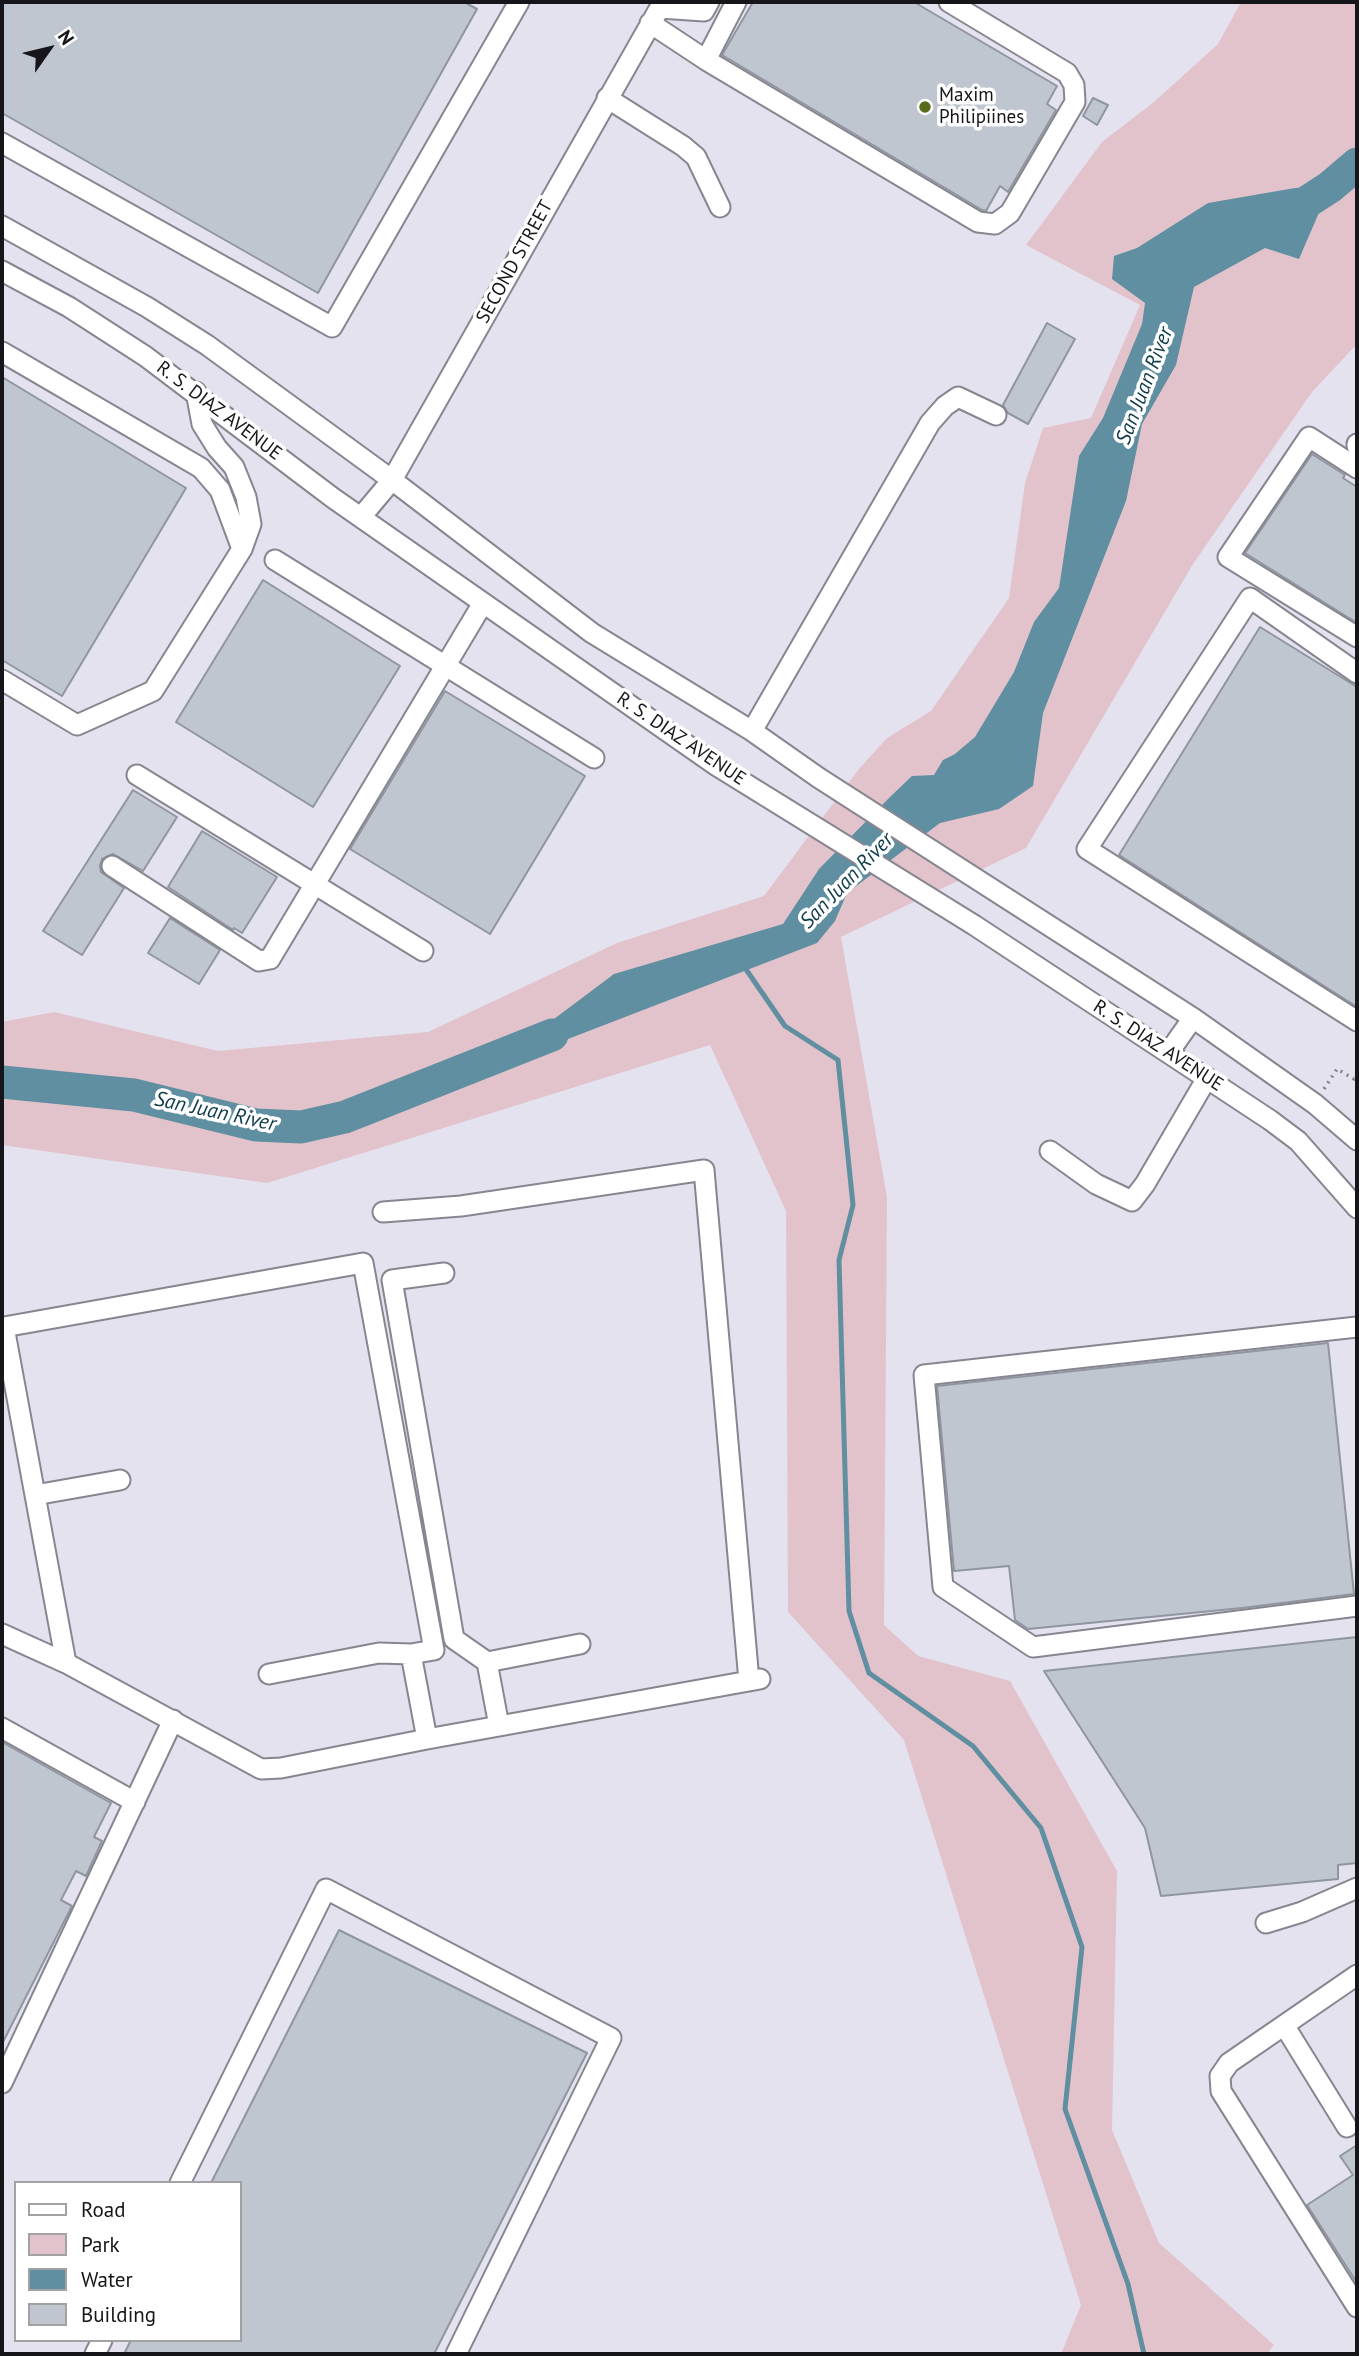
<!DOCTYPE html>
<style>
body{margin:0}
#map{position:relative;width:1359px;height:2356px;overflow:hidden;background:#e4e2ee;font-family:"PT Sans",sans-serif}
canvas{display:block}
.frame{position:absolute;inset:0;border:4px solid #161519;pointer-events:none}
.legend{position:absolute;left:14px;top:2181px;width:228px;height:161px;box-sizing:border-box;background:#fff;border:2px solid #a2a1a3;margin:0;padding:9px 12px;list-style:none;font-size:21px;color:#161519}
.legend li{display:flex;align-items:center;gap:14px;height:35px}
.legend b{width:35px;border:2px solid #a2a1a3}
.north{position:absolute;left:14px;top:14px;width:70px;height:70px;-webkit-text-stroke:5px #fff;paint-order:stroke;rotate:56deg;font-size:19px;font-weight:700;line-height:28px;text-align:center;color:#161519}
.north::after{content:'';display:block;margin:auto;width:24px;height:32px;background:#161519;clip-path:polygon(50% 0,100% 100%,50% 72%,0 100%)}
</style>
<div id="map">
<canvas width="1359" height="2356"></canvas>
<div class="frame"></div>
<ul class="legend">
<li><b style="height:9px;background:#fff"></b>Road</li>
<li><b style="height:19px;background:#e2c3cc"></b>Park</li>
<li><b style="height:19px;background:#5f8fa1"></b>Water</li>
<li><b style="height:19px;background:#bfc6cf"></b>Building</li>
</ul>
<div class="north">N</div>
</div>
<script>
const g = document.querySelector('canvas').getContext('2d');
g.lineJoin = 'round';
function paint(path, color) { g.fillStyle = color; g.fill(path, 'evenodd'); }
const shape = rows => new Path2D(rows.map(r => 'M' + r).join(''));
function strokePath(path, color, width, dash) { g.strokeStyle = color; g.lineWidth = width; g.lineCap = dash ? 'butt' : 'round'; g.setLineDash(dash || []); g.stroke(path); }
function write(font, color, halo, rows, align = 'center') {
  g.font = font + ' "PT Sans",sans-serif'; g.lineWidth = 7; g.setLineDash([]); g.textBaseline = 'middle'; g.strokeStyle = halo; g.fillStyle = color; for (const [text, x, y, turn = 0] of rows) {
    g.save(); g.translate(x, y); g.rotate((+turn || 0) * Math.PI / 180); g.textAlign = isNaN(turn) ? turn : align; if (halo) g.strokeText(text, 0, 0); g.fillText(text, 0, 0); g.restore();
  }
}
const green = shape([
 [1241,2,1357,2,1357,344,1312,392,1193,564,1026,848,841,937,887,1197,884,1625,918,1656,1010,1681,1117,1871,1112,2130,1159,2243,1274,2345,1267,2354,1061,2354,1081,2305,904,1740,788,1612,786,1211,710,1045,267,1183,2,1145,2,1022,54,1012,218,1051,428,1032,617,943,764,896,859,769,887,738,931,711,1009,598,1025,483,1043,428,1091,418,1140,305,1026,245,1102,142,1154,102,1218,44]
]);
const water = shape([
 [1330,187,1299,259,1265,248,1194,287,1176,365,1142,424,1126,501,1043,713,1033,786,999,809,940,823,847,893,835,921,817,943,555,1044,510,1052,614,974,783,924,819,869,891,796,912,776,934,775,943,760,955,754,975,737,1014,672,1034,622,1059,588,1079,456,1103,418,1142,324,1145,303,1112,279,1114,256,1137,248,1208,203,1295,188]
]);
const stream = shape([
 [743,965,785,1026,838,1060,853,1205,839,1260,849,1611,869,1673,973,1746,1041,1828,1082,1947,1065,2109,1128,2284,1144,2354]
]);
const river = shape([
 [1293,211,1330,187,1357,164],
 [2,1082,134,1095,256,1125,301,1127,345,1117,552,1035]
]);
const building = shape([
 [2,2,464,2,477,9,318,293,2,113,2,2],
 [753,2,914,2,1057,86,1047,104,1056,110,1008,192,1000,186,986,211,982,210,722,55,753,2],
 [1093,98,1108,105,1097,125,1083,116,1093,98],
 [1047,323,1075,339,1028,424,1008,413,1003,405,1047,323],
 [2,377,186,488,62,696,2,660,2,377],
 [1312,454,1345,475,1343,478,1357,487,1357,623,1245,553,1312,454],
 [263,580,400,666,313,807,176,722,263,580],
 [1260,627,1357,687,1357,1007,1119,855,1260,627],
 [445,691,585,776,490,934,350,849,445,691],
 [133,790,177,817,143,871,113,854,102,859,100,866,101,872,124,888,82,955,43,931,133,790],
 [202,831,277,877,242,933,234,928,233,930,168,887,202,831],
 [170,918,220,950,199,984,148,953,170,918],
 [1328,1343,1354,1594,1242,1608,1028,1629,1015,1620,1009,1566,954,1571,937,1386,1328,1343],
 [1357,1637,1357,1863,1338,1865,1338,1879,1161,1896,1145,1828,1044,1671,1357,1637],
 [2,1742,111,1803,94,1837,102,1841,86,1876,76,1871,61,1900,72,1906,2,2044,2,1742],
 [339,1930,587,2053,434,2354,124,2354,131,2340,240,2340,240,2183,211,2183,339,1930],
 [1357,2145,1357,2283,1307,2205,1353,2175,1340,2156,1357,2145]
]);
const path = shape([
 [1324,1089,1337,1069,1354,1079,1357,1073]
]);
const minor = shape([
 [736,2,706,60,978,222,995,224,1010,213,1075,102,1074,85,1067,73,949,2],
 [660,8,704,11,709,2],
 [650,23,706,60],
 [607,98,683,146,696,157,720,207],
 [2,143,332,327,519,2],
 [2,226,147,307,207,345,392,480,592,633,752,731,819,778,1193,1018,1315,1104,1357,1140],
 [2,271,69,307,145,356,333,498,717,766,974,925,1270,1120,1298,1141,1357,1208],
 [2,352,201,468,220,490,242,549,153,691,77,725,2,680],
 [196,392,202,424,217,448,234,467,246,497,251,524,242,549],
 [1357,444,1357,446],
 [1357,468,1309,437,1228,557,1357,637],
 [361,517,392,480,663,2],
 [275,560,594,758],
 [1357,673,1250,598,1087,849,1357,1021],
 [752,731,930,423,945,406,958,397,996,415],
 [137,775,423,951],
 [112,866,259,961,270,959,483,603],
 [1169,1052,1193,1018],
 [1050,1151,1096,1184,1132,1201,1145,1184,1207,1078],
 [383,1212,461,1206,704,1170,749,1681],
 [444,1273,392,1280,454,1639,487,1662,499,1726],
 [1357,1327,924,1375,943,1587,1033,1647,1357,1606],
 [35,1495,120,1480],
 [2,1634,66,1663,261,1769,281,1768,427,1739,760,1679],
 [487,1662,580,1644],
 [66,1663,4,1327,363,1263,434,1650,411,1654,427,1739],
 [269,1674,379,1653,411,1654],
 [2,1728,135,1802],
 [1266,1923,1302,1912,1357,1888],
 [1357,1975,1229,2063,1220,2076,1221,2091,1357,2307],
 [1284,2025,1347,2127],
 [2,2083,173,1720],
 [180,2183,326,1889,611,2038,456,2354],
 [95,2354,102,2340]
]);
const markers = [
 [925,107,7,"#586b18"]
];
const poiNames = [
 ["Maxim",939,96],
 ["Philipiines",939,118]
];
const streetNames = [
 ["SECOND STREET",515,262,-61],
 ["R. S. DIAZ AVENUE",219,411,37],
 ["R. S. DIAZ AVENUE",681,739,34],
 ["R. S. DIAZ AVENUE",1158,1046,33]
];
const waterNames = [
 ["San Juan River",1145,386,-69],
 ["San Juan River",847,881,-46],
 ["San Juan River",215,1112,12]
];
paint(green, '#e2c3cc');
paint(water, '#5f8fa1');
strokePath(stream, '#5f8fa1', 5);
strokePath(river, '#5f8fa1', 33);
paint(building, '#bfc6cf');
strokePath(building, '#90969f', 2);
strokePath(minor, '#878690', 23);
strokePath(path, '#86848c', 3.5, [2, 5]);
strokePath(minor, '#fff', 19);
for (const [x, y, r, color] of markers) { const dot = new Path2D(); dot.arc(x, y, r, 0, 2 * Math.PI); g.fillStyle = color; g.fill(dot); strokePath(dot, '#fff', 2.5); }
write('19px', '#161519', '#fff', poiNames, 'left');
write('19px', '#161519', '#fff', streetNames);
write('italic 21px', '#0e3b49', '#fff', waterNames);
</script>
